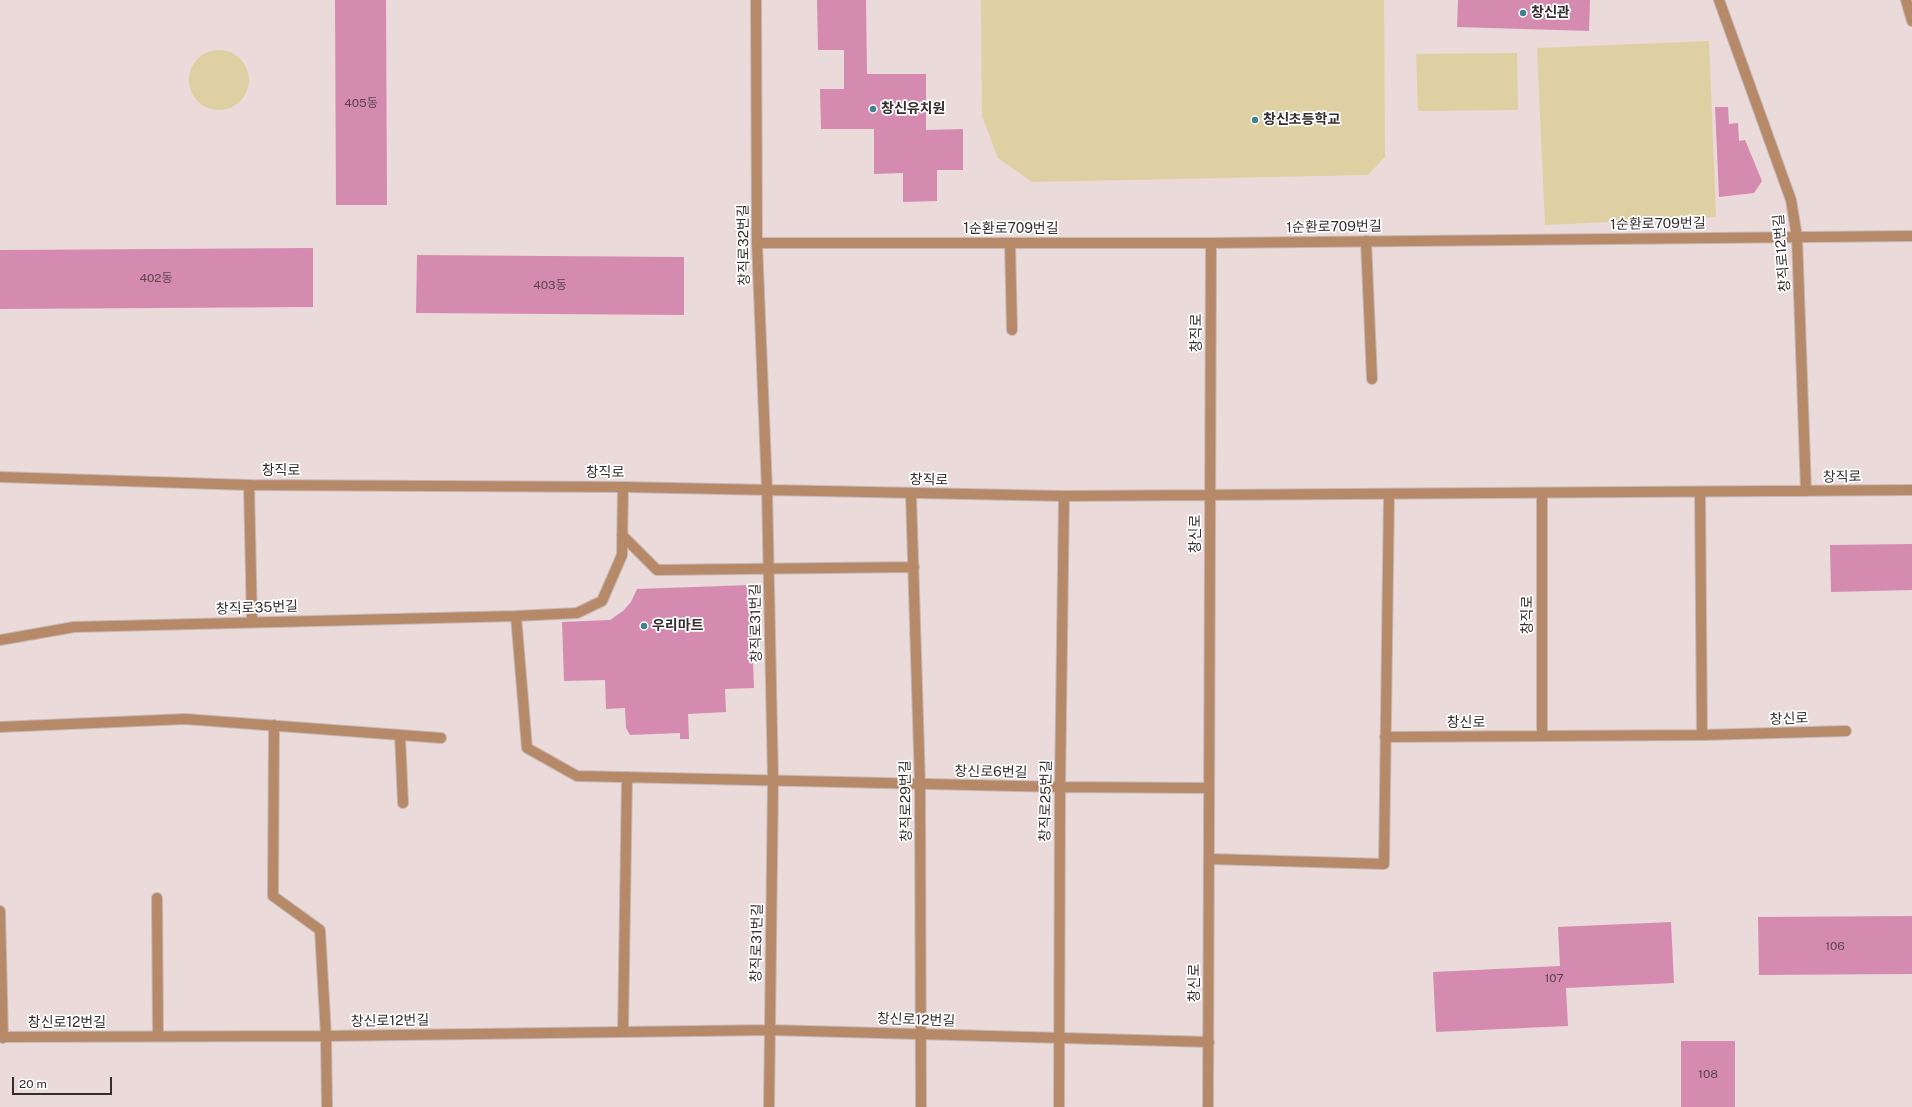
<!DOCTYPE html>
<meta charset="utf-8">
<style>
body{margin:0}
#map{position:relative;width:1912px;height:1107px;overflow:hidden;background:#eadad9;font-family:"Public Sans",sans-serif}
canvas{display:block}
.scale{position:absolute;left:12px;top:1077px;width:100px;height:18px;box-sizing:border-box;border:2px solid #352e2e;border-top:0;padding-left:5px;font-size:12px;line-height:14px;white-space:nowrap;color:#352e2e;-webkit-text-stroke:3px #fff;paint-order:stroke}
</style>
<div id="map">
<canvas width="1912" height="1107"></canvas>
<div class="scale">20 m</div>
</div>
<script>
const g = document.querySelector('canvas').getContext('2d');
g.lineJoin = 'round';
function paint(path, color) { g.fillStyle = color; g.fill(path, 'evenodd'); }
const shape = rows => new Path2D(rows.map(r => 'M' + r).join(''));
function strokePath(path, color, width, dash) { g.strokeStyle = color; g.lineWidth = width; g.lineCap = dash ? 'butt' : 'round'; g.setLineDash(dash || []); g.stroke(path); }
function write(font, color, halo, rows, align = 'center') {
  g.font = font + ' "Public Sans","Noto Sans KR",sans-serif'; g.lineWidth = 3.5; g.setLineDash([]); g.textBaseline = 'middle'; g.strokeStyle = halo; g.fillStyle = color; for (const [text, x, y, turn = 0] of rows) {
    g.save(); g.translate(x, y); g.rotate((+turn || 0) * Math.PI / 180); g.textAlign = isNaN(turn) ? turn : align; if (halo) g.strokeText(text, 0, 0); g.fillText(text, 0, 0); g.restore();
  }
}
const green = shape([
 [981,0,1384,0,1385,157,1368,175,1032,182,998,158,982,116],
 [1709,41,1716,217,1545,225,1537,48],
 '189 80a30 30 0 1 1 60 0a30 30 0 1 1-60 0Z',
 [1517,53,1518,110,1418,111,1416,54]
]);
const building = shape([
 [335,0,386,0,387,205,336,205],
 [817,0,866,0,867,74,926,74,926,130,963,129,963,170,937,170,937,201,903,202,903,173,874,174,874,129,821,129,820,89,844,89,844,50,818,50],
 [1458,0,1590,0,1589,31,1457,27],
 [1715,107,1728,107,1729,124,1738,123,1739,141,1745,140,1762,181,1754,193,1719,197],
 [313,248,313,307,0,309,0,250],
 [417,255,684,257,684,315,416,313],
 [1912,544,1912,590,1831,592,1830,545],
 [750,585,754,688,725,689,726,712,688,714,689,739,680,739,680,733,630,735,626,728,625,708,606,709,605,680,564,681,562,622,610,620,623,611,631,602,637,589],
 [1912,916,1912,974,1759,975,1758,917],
 [1671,922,1674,983,1566,988,1568,1026,1436,1032,1433,972,1560,966,1558,927],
 [1681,1041,1735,1041,1735,1107,1681,1107]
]);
const service = shape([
 [1366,241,1372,379],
 [1010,243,1012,330],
 [249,485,252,622],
 [1700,492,1702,735],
 [911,494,920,784,921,1107],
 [622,535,657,570,914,567],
 [516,616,577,613,602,601,622,555,623,487],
 [0,640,74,627,516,616,527,748,577,776,1060,787,1209,788],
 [274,725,273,896,320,930,326,1036],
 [0,727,185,719,441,738],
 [400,735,403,803],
 [1542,736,1542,493],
 [1385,737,1702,735,1846,731],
 [1210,859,1384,864,1389,494],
 [157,898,158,1036],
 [0,911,3,1038],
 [623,1032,627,777],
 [1059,1107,1060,787,1064,496]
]);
const minor = shape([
 [756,0,757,243,767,490,773,780,769,1107],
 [1719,0,1791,200,1797,237,1806,491],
 [1906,0,1912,21],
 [757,243,1211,243,1912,236],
 [0,477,249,485,623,487,1064,496,1912,490],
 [326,1036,327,1107],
 [0,1037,326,1036,770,1030,1209,1042],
 [1208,1107,1211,243]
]);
const markers = [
 [1523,13,4,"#3e8390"],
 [873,109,4,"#3e8390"],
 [1255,120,4,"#3e8390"],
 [644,626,4,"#3e8390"]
];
const numberNames = [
 ["405동",361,103],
 ["402동",156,278],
 ["403동",550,285],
 ["106",1835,946],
 ["107",1554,978],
 ["108",1708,1074]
];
const poiNames = [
 ["창신관",1531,13],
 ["창신유치원",881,109],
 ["창신초등학교",1263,120],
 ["우리마트",652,626]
];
const streetNames = [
 ["1순환로709번길",1658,224,-1],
 ["1순환로709번길",1334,227,-1],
 ["1순환로709번길",1011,229],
 ["창직로32번길",744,245,-91],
 ["창직로12번길",1782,253,-95],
 ["창직로",1197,333,-90],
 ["창직로",281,471],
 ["창직로",605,473],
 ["창직로",1842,477,-1],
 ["창직로",929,480,1],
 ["창신로",1196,534,-90],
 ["창직로35번길",257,608,-2],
 ["창직로",1528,615,-90],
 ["창직로31번길",756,623,-91],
 ["창신로",1789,719,-2],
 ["창신로",1466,723],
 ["창신로6번길",991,772,1],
 ["창직로29번길",906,801,-91],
 ["창직로25번길",1046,801,-89],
 ["창직로31번길",757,943,-89],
 ["창신로",1195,983,-90],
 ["창신로12번길",916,1020,2],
 ["창신로12번길",390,1021,-1],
 ["창신로12번길",67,1023]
];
paint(green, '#dfd0a3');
paint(building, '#d58bb0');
strokePath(service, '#c6b8b7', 12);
strokePath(minor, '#c6b8b7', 12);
strokePath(service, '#b68968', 10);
strokePath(minor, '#b68968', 10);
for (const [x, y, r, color] of markers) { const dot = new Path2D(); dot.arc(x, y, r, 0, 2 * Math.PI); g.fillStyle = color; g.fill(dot); strokePath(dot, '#fff', 1.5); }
write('12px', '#5d454e', null, numberNames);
write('bold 14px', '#352e2e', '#fff', poiNames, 'left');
write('14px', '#352e2e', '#fff', streetNames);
</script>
